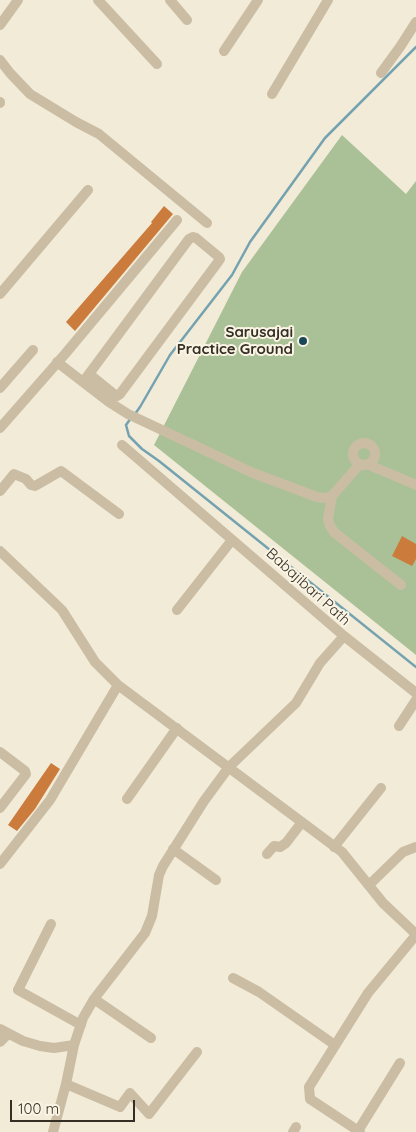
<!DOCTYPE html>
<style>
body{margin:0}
#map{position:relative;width:416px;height:1132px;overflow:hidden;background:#f2ebd7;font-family:Quicksand,sans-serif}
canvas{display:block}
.scale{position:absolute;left:10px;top:1100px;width:125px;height:22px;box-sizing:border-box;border:2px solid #352e25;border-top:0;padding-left:6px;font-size:15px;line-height:18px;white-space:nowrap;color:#352e25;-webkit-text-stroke:4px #faf4e4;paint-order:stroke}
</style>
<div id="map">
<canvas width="416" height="1132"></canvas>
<div class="scale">100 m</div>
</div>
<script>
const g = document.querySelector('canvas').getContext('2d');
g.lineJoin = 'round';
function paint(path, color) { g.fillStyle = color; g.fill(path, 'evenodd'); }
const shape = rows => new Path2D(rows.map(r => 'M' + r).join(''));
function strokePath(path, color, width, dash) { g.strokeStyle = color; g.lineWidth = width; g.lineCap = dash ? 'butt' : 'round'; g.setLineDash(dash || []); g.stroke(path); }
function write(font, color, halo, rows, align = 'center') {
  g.font = font + ' Quicksand,sans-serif'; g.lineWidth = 4; g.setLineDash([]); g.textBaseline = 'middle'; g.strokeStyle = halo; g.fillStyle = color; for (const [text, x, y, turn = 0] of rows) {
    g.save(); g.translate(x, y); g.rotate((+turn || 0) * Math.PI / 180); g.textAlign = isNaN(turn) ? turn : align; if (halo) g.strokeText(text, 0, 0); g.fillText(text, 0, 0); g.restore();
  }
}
const green = shape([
 [342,135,406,194,416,181,416,655,154,445,242,272]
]);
const stream = shape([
 [135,414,140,407,170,355,232,275,250,242,325,138,416,47],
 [131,418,126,425,129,436,142,449,159,461,416,667]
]);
const building = shape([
 [164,206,173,214,75,331,66,322,152,223,151,222],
 [402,536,416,544,416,559,412,566,392,556],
 [51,763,60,769,35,809,17,831,8,825]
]);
const minor = shape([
 [98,0,157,64],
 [170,0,187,20],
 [0,25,18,0],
 [224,51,258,0],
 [0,60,10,73,30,94,76,122,99,134,207,223],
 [381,73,400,47,416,22],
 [272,94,328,0],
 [0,102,0,103],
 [0,294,88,190],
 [57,362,109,402,128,414,253,473,317,497,324,498,332,496,360,464],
 [83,382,89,374,189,239,193,237,196,238,219,257,220,259,218,262,120,394,117,396,115,395,89,374],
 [0,388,33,350],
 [0,428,65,354,177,220],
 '353 454a11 11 0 1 1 22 0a11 11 0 1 1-22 0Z',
 [367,464,416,485],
 [0,491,14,474,26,479,31,485,35,486,61,471,119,514],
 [332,496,328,519,330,526,335,533,401,585],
 [0,551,62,610,95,662,118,685,342,852,383,903,416,934],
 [177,610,232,540],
 [344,636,416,693],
 [399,726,416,700],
 [0,752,25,771,26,774,0,808],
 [127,799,177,728],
 [334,847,381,788],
 [173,849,216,880],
 [267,854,274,846,280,847,286,843,302,822],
 [0,864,50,800,118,685],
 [369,885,403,852,416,847],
 [51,924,18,990,81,1025],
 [233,978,259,992,335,1045],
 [94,999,151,1038],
 [0,1029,23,1041,40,1046,54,1048,74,1045],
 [0,1042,8,1034],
 [66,1084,120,1107,130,1093,149,1114,197,1052],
 [358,1131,400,1063],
 [53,1132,66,1084,74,1045,83,1018,94,999,145,933,152,916,159,875,163,866,204,801,229,767,296,703,320,663,344,636,122,445],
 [293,1132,296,1127],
 [360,1132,310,1099,309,1087,368,993,416,935]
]);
const markers = [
 [303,341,5,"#1a4758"]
];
const poiNames = [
 ["Sarusajai",293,332],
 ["Practice Ground",293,349]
];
const streetNames = [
 ["Babajibari Path",308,587,42]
];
paint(green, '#aac197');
strokePath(stream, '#75a2b0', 2.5);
paint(building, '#cb7c3c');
strokePath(minor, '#cabda3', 10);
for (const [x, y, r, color] of markers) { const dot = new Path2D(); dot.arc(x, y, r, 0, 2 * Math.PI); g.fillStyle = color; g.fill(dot); strokePath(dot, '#faf4e4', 2); }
write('bold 15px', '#352e25', '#faf4e4', poiNames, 'right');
write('15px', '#352e25', '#faf4e4', streetNames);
</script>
